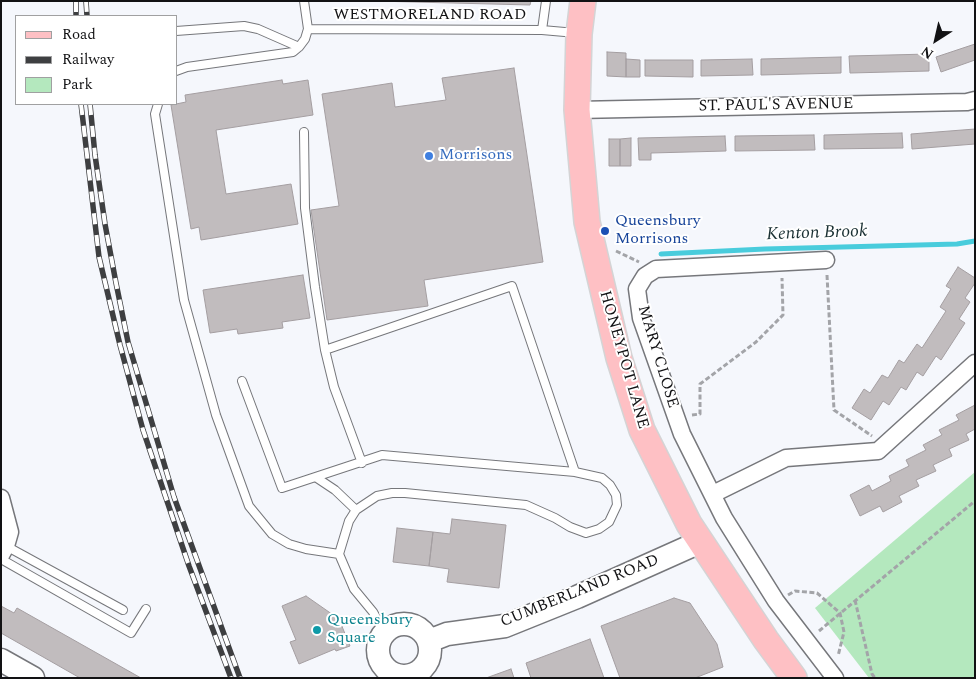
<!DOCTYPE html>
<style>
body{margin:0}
#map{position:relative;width:976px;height:679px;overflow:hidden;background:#f5f7fc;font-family:Spectral,serif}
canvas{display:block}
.frame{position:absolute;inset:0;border:2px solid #121214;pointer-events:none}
.legend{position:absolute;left:15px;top:15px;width:162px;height:90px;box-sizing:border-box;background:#fff;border:1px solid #a0a0a1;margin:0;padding:6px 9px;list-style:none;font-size:15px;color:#121214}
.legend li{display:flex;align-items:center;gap:10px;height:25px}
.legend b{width:25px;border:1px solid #a0a0a1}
.north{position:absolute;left:911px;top:15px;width:50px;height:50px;-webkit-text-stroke:4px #fff;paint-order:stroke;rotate:215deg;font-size:14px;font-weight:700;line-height:20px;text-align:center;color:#121214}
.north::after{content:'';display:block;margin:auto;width:18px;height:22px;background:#121214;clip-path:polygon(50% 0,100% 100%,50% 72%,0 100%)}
</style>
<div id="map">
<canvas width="976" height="679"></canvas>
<div class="frame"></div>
<ul class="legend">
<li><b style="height:6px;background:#fec0c4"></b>Road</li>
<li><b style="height:6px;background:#3e3f41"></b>Railway</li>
<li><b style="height:14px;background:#b4e8be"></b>Park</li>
</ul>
<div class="north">N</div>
</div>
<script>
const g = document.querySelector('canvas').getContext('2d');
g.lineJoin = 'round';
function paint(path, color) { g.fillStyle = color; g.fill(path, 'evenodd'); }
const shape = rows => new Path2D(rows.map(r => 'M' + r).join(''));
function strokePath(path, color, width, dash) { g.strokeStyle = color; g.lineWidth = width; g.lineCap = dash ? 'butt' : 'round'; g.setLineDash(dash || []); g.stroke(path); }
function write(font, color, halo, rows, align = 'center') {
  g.font = font + ' Spectral,serif'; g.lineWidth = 4; g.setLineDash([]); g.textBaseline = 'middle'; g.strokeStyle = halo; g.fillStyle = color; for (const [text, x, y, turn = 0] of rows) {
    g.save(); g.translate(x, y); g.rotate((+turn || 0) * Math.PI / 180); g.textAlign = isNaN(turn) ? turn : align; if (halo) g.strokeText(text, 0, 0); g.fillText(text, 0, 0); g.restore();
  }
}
const green = shape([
 [975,472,975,678,869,678,815,608]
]);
const stream = shape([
 [661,254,765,249,957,244,975,241]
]);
const building = shape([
 [375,1,531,1,530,5,375,1],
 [975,44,975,60,941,72,936,57,975,44],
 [607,52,626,53,626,77,607,76,607,52],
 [929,54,929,71,850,73,849,56,929,54],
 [841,57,841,73,761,75,761,59,841,57],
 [626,59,640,60,640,77,626,77,626,59],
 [752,59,753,75,701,76,701,60,752,59],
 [645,60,693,60,693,77,645,76,645,60],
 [514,68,543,262,424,280,428,306,327,320,311,210,339,206,322,94,392,83,395,107,446,100,442,78,514,68],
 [282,80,283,84,308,80,313,115,216,130,226,194,291,184,298,224,201,240,199,227,191,229,171,105,186,102,185,95,282,80],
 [975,129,975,144,912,149,911,134,975,129],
 [902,133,903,148,824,149,824,135,902,133],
 [814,135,815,150,735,151,735,136,814,135],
 [725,136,726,151,651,153,651,160,639,160,638,138,725,136],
 [631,138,631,166,620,166,620,139,631,138],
 [609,139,620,139,620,166,609,166,609,139],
 [958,267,975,278,975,283,965,298,970,302,959,319,965,323,941,360,936,356,923,376,917,372,906,390,901,387,889,405,883,401,871,420,852,408,864,389,870,393,882,375,888,378,899,360,904,363,917,344,922,348,946,311,940,307,951,289,946,286,958,267],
 [303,275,310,318,282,322,283,328,238,334,237,329,210,333,203,290,303,275],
 [975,405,975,429,966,434,969,440,949,449,952,456,933,465,936,471,916,480,919,486,899,496,902,502,883,512,880,506,860,516,850,495,869,485,872,491,891,481,889,476,909,466,906,460,926,450,923,445,942,435,939,430,959,420,956,415,975,405],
 [452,519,506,525,499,588,447,582,449,569,429,566,433,532,450,534,452,519],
 [397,528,433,532,429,566,393,562,397,528],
 [306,596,339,619,350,646,336,651,335,649,299,664,290,642,296,640,282,606,306,596],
 [674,598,690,603,717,644,723,667,695,678,620,678,601,626,674,598],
 [1,606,14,613,17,608,141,678,80,678,1,633,1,606],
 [590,639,604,678,531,678,526,663,590,639],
 [511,669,514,678,486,678,511,669]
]);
const path = shape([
 [616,251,639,262],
 [827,275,834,410,872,436],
 [692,415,700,414,700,384,756,342,783,315,782,278],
 [788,595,795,591,817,593,840,613,844,632,838,656],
 [855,600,872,674,875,678],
 [819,631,975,501]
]);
const lane = shape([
 [308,29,542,30,576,33],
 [542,30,546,1],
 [176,31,244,26,258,29,299,47],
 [176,71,187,67,293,52,299,47,305,39,308,29,304,1],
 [158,104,155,114,184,300,216,415,249,506,272,534,289,544,306,549,339,554],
 [304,132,305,208,315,287,325,350,334,387,362,463],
 [325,350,512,286,575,472],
 [242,381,282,488,382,455,575,472,602,478,610,485,616,495,617,505,609,522,599,529,586,533,570,527,555,518,526,505,405,493,392,493,377,496,356,510,349,521,339,554,354,589,373,612,384,632],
 [317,478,335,490,356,510],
 [6,546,123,610],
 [1,559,131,633,146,609]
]);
const street = shape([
 [577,110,967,102,975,100],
 [826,260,656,269,645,276,637,289,641,318,682,434,724,518,776,601,835,678],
 [713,494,786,458,878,451,975,363],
 [1,498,10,532,6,546,1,555],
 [413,675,414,678]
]);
const secondary = shape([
 '378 650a26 26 0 1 1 52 0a26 26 0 1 1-52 0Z',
 [429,641,447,634,505,626,577,597,700,542],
 [1,660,33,678]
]);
const primary = shape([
 [583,1,579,34,577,110,587,222,619,358,642,430,689,524,766,640,794,678]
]);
const rail = shape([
 [76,1,76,16],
 [86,1,87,16],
 [81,104,99,257,120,345,143,430,189,566,231,678],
 [90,104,95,155,105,224,116,283,128,342,174,497,240,678]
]);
const markers = [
 [429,156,5,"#3f7fe0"],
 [605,231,5,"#1a4fb4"],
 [317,630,5,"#0f9aa8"]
];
const streetNames = [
 ["WESTMORELAND ROAD",430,16],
 ["ST. PAUL'S AVENUE",776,106,-1],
 ["MARY CLOSE",657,357,73],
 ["HONEYPOT LANE",623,360,74],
 ["CUMBERLAND ROAD",580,592,-22]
];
const shopNames = [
 ["Morrisons",439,156]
];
const transitNames = [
 ["Queensbury",615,222],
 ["Morrisons",615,240]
];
const cultureNames = [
 ["Queensbury",327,621],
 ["Square",327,639]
];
const waterNames = [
 ["Kenton Brook",817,234,-2]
];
paint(green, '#b4e8be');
strokePath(stream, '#49ccdc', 5);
paint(building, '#c1bcbe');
strokePath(building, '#a49ea1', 1);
strokePath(lane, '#76777b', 10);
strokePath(street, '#76777b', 19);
strokePath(secondary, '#76777b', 25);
strokePath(primary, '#d4d4d5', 28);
strokePath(path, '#a3a4a8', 3, [5, 2.5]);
strokePath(lane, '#fff', 8);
strokePath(street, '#fff', 16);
strokePath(secondary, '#fff', 22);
strokePath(primary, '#fec0c4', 25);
strokePath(rail, '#3e3f41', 5.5);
strokePath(rail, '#fff', 4, [11]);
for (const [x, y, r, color] of markers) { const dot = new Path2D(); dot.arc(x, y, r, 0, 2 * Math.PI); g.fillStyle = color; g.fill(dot); strokePath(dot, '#fff', 2); }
write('16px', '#121214', '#fff', streetNames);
write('16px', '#366cbe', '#fff', shopNames, 'left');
write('16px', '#164399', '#fff', transitNames, 'left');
write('16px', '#0d838f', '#fff', cultureNames, 'left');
write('italic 18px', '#1a3033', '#fff', waterNames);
</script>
